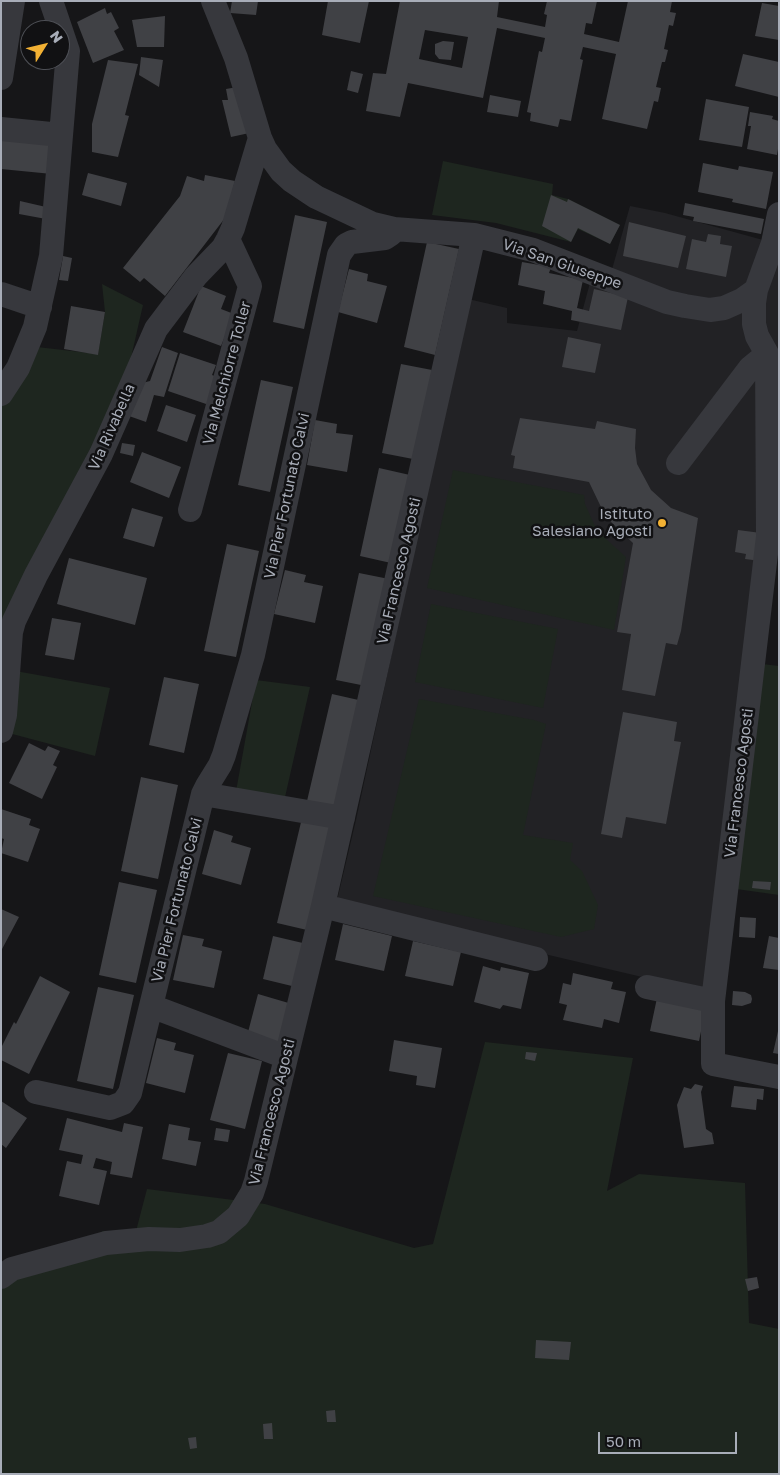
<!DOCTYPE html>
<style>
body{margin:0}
#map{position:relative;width:780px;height:1475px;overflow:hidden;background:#161618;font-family:"Golos Text",sans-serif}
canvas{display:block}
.frame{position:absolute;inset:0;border:2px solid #a8adb8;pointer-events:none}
.north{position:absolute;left:20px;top:20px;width:50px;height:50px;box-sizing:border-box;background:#111113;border:1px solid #4d4f55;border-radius:50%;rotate:54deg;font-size:14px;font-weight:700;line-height:20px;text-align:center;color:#a8adb8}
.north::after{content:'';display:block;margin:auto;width:18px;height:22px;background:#f2b134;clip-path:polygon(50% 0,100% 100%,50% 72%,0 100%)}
.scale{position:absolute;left:598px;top:1432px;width:139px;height:22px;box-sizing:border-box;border:2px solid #a8adb8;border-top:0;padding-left:6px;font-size:15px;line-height:18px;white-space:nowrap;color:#a8adb8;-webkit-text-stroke:4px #111113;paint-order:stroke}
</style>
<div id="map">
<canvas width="780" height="1475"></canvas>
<div class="frame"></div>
<div class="north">N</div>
<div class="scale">50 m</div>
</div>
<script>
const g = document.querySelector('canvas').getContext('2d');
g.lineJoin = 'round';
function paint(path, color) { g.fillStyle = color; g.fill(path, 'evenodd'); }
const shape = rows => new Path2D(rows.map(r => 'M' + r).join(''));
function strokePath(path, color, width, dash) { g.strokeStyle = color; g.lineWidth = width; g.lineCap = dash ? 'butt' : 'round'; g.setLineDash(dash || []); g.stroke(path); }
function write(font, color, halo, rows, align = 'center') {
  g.font = font + ' "Golos Text",sans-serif'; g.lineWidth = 5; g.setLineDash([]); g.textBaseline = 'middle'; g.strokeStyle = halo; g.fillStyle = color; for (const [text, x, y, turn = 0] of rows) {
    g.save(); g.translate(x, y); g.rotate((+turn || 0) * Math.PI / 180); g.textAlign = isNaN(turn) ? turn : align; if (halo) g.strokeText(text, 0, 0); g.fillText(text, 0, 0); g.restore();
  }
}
const built = shape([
 [630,206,665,213,763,240,779,241,779,487,706,992,336,905,356,820,468,299,507,308,507,323,577,331,591,279,607,287]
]);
const green = shape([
 [443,161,553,184,552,195,568,199,620,225,610,244,578,229,571,242,496,223,432,215],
 [102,284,143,305,130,362,94,460,54,527,10,670,110,688,95,756,1,731,1,400,37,347,98,354,105,312],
 [453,470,584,495,585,504,594,524,606,539,626,557,614,630,427,588],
 [431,604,558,629,543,708,415,682],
 [754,663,779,666,779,895,722,887],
 [256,680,310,687,283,806,235,797],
 [419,699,534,720,546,724,523,835,573,843,570,860,582,871,598,905,594,929,561,937,373,896],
 [485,1042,633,1058,607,1191,639,1174,745,1183,749,1323,779,1329,779,1474,1,1474,1,1277,106,1242,102,1231,136,1231,147,1189,265,1204,414,1248,433,1244]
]);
const building = shape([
 [232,1,258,1,256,15,230,13],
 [328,1,369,1,360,43,322,35],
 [400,1,499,1,497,17,545,27,547,15,544,14,547,1,597,1,592,24,586,23,584,34,619,42,628,1,672,1,670,12,676,13,673,26,669,25,664,49,668,50,665,62,662,62,656,87,661,88,658,102,654,101,647,129,602,119,616,54,583,47,580,59,583,60,571,121,560,119,558,127,530,121,531,113,527,112,539,51,542,52,545,38,497,28,483,98,408,83,400,117,366,111,373,73,386,74],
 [425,30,468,37,462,68,419,59],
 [762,3,779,6,779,40,755,36],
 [105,8,107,14,111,12,119,28,114,31,124,50,93,63,77,22],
 [165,16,164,47,137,47,132,20],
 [443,41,454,42,451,60,439,59,435,54,435,44],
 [743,54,779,62,779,97,735,86],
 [141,57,163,60,159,87,139,75],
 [108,60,138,64,125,115,129,116,118,157,92,152,92,124],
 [351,71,363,74,358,93,347,90],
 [243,86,254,132,231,137,222,100,228,100,226,89],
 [490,95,521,101,518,117,487,112],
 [706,99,749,107,742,147,699,140],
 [750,112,773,116,772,119,779,121,779,143,777,155,747,149,751,126,748,126],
 [1,134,55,140,52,174,1,169],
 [703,163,738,170,739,166,773,172,766,209,732,202,733,199,698,192],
 [88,173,127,183,121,206,82,195],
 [205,175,235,181,225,218,165,296,144,278,140,282,123,268,180,196,187,176,204,181],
 [551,195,567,202,568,199,620,225,610,244,578,228,571,242,542,226],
 [20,201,46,207,46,219,19,214],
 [685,203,764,219,761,234,693,221,694,217,683,215],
 [295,215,327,222,304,329,273,322],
 [629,222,686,236,678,268,623,256],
 [708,234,721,236,720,244,732,246,726,277,686,269,692,239,706,242],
 [427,242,459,249,435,355,404,347],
 [63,256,72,258,68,281,59,280],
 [522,262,551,267,549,273,583,280,577,308,589,311,594,289,628,297,621,330,571,320,572,311,543,304,545,291,518,285],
 [349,269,368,274,367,281,387,286,377,323,338,312],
 [201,286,226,296,221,309,234,314,221,346,183,332],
 [71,306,105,312,98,355,64,349],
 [568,337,601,344,595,373,562,367],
 [162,347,178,353,164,397,154,395,146,422,129,416,138,384,150,381],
 [180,353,216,365,212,375,217,377,209,405,168,391],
 [401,364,432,370,413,459,382,453],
 [261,380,293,387,270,492,238,485],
 [166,405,196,415,187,442,157,431],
 [520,418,595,429,597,421,636,429,635,448,637,464,651,490,671,508,698,518,681,631,677,645,666,643,655,696,622,690,631,634,617,632,633,543,612,523,601,507,589,482,513,468,515,456,511,455],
 [315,420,337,424,336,433,353,435,347,472,307,465],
 [122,443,135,445,133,456,120,453],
 [142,452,181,467,169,498,130,482],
 [379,468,410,475,391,563,360,556],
 [132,508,163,517,154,547,123,538],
 [738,530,761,533,761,561,745,559,746,554,735,552],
 [227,544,259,551,236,657,204,651],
 [69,558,147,578,135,625,57,604],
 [285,570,306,575,304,582,323,586,315,623,274,614],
 [359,573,389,579,366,686,336,680],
 [52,618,81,623,74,660,45,655],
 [164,677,199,684,184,753,149,745],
 [332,694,363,701,338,808,307,801],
 [623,712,677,722,674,741,681,742,666,824,626,817,622,838,601,834],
 [29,743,45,751,48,746,60,751,53,765,57,767,42,799,9,783],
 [141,777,178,785,158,879,121,871],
 [1,809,31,819,29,825,40,829,28,862,1,853,4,839,1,838],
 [302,818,332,825,307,930,277,923],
 [214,830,233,836,231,842,251,848,241,885,202,874],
 [753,881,771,882,770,890,752,888],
 [119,882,157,890,136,983,99,975],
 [1,909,19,917,1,951],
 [740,917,756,918,755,938,739,937],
 [343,924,392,936,384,971,335,960],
 [183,935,204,939,202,946,222,951,214,988,173,980],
 [273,936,307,944,296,987,263,979],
 [769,936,779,938,779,970,763,968],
 [413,941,461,952,453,986,405,976],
 [483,966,500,971,501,967,529,973,521,1009,503,1005,500,1009,474,1002],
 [573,973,613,982,611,989,626,992,619,1023,604,1019,602,1028,563,1020,567,1005,559,1003,563,983,571,985],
 [40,976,70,992,29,1074,1,1060,1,1048,14,1022,16,1024],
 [98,987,134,995,113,1089,77,1081],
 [733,991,745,992,751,995,752,999,751,1003,742,1006,732,1005],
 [258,994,292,1004,280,1045,247,1036],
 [657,998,706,1007,699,1041,650,1031],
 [778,1031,779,1031,779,1054,773,1053],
 [157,1038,176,1043,174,1050,194,1055,185,1093,146,1083],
 [394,1040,442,1048,435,1088,416,1085,417,1076,389,1071],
 [526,1052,537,1053,535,1061,525,1059],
 [228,1053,262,1061,245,1129,210,1120],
 [695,1084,703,1086,701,1092,706,1129,712,1133,714,1144,684,1148,677,1105,684,1087,691,1089],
 [734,1086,764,1089,763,1100,757,1099,756,1110,731,1107],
 [1,1101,27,1118,6,1148,1,1144],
 [67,1118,122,1132,124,1123,143,1127,132,1178,110,1174,112,1162,96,1158,93,1168,107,1171,99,1205,59,1196,67,1161,81,1164,83,1155,59,1150],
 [169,1124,190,1128,188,1140,201,1142,196,1166,162,1159],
 [216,1128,230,1130,228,1142,214,1140],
 [757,1277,759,1288,748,1291,745,1279],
 [536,1340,571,1342,569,1360,535,1358],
 [335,1410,336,1422,327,1422,326,1411],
 [272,1423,273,1439,264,1439,263,1424],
 [196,1437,197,1448,190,1449,188,1438]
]);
const minor = shape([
 [213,1,236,58,260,138,265,149,281,171,292,181,316,197,373,224,394,229,474,235,533,250,667,302,685,306,710,310,724,308,742,300,756,290],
 [1,78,13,1],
 [1,129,61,135],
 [1,294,40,307],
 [767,354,768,537,713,1001,713,1064,779,1077],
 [775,368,757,336,754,324,754,303,756,290,773,243,779,214],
 [1,394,18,368,35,327,51,256,68,51,51,1],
 [678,463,750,368,767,354],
 [190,510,250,286,228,239],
 [1,731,5,715,11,632,14,621,36,575,101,454,156,329,196,276,223,248,228,239,233,228,260,138],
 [203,794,343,818],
 [323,906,536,959],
 [647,987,713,1001],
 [286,1057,151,1006,203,794,207,786,220,765,224,755,253,655,339,255,346,245,352,242,385,238,391,234,394,229],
 [36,1092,110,1108,123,1103,130,1093,151,1006],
 [1,1277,12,1269,106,1243,149,1239,180,1240,207,1236,219,1232,238,1216,252,1193,256,1181,323,906,474,235]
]);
const markers = [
 [662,523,5,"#f2b134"]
];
const streetNames = [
 ["Via San Giuseppe",562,264,19],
 ["Via Melchiorre Toller",227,373,-75],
 ["Via Rivabella",112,427,-66],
 ["Via Pier Fortunato Calvi",287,496,-78],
 ["Via Francesco Agosti",399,571,-77],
 ["Via Francesco Agosti",739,783,-83],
 ["Via Pier Fortunato Calvi",177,900,-76],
 ["Via Francesco Agosti",272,1112,-76]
];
const poiNames = [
 ["Istituto",652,514],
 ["Salesiano Agosti",652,531]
];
paint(built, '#222225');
paint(green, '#1e261f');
paint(building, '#404145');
strokePath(minor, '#37383d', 24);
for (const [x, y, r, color] of markers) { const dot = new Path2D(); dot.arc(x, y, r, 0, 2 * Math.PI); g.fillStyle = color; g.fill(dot); strokePath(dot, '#111113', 2); }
write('15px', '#a8adb8', '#111113', streetNames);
write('15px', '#a8adb8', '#111113', poiNames, 'right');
</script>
